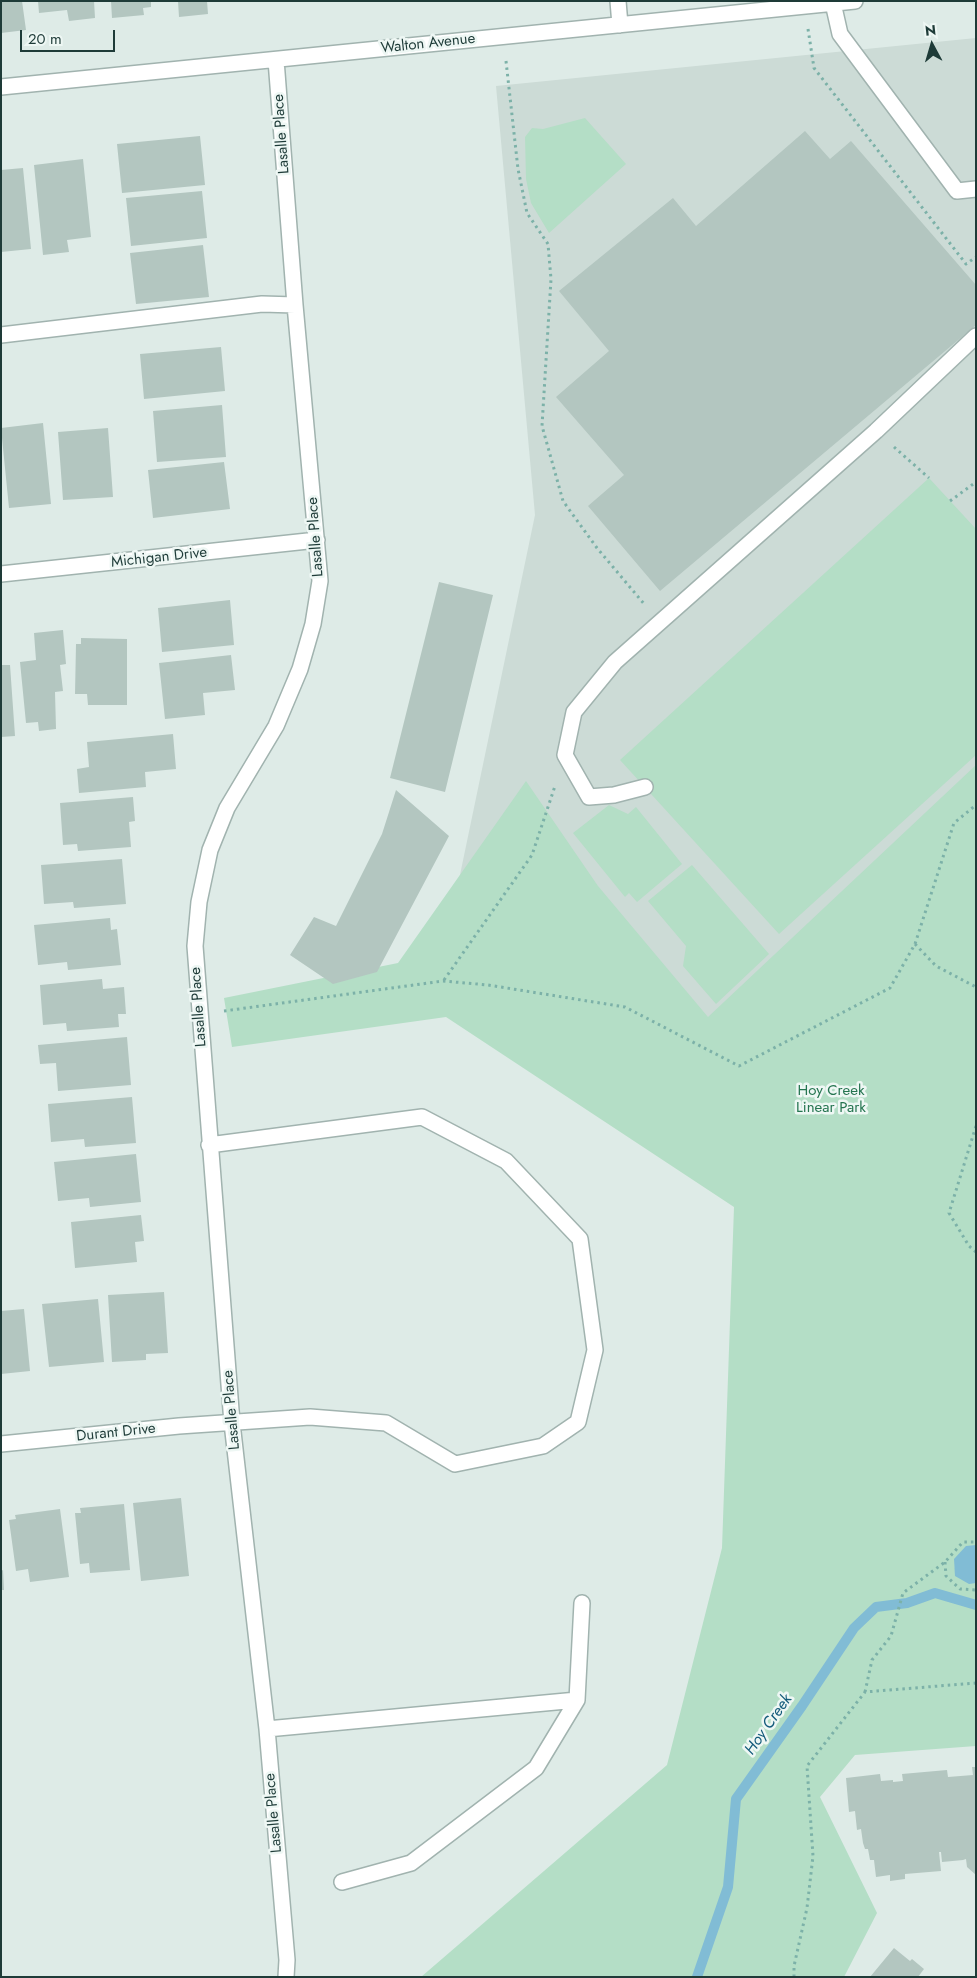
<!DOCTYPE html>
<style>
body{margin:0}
#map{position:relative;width:977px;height:1978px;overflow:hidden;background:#deebe7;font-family:Jost,sans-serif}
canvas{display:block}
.frame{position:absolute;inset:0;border:2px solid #1e3b38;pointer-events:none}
.north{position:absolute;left:907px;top:20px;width:50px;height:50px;-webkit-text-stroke:4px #eef7f4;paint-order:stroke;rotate:354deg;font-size:14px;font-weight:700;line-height:20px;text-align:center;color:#1e3b38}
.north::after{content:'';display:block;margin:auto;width:18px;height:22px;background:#1e3b38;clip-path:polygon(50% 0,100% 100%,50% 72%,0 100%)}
.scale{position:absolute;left:20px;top:30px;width:95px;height:22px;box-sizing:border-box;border:2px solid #1e3b38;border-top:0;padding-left:6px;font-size:15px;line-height:18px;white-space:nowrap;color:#1e3b38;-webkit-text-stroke:4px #eef7f4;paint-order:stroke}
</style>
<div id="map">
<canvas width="977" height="1978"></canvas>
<div class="frame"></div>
<div class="north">N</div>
<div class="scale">20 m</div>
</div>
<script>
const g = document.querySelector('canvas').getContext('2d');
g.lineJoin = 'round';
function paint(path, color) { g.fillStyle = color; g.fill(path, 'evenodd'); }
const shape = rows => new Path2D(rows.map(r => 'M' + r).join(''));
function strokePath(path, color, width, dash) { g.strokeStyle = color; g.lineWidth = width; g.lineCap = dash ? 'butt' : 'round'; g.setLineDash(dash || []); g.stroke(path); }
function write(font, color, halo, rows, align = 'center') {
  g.font = font + ' Jost,sans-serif'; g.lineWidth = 5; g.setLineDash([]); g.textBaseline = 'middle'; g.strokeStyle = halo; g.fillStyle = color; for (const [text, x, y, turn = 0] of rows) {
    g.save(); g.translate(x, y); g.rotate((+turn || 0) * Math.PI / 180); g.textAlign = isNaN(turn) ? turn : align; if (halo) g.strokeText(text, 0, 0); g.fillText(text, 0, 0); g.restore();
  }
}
const built = shape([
 [976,38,976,1046,794,1065,451,918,535,515,496,86]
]);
const green = shape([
 [585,118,626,164,549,233,531,203,526,179,525,137,532,128,543,129],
 [929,478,976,529,976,755,779,934,620,760],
 [976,765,976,1746,855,1755,820,1797,877,1913,844,1977,421,1977,667,1765,722,1548,734,1207,446,1017,232,1047,224,998,398,963,526,781,598,886,708,1017],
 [609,805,628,814,636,807,682,864,637,902,629,893,625,897,573,833],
 [692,865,769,954,716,1004,683,966,686,946,648,901]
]);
const water = shape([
 [976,1545,976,1583,969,1584,955,1576,954,1559,966,1546]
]);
const stream = shape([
 [697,1977,728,1887,736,1799,802,1706,854,1628,876,1607,907,1603,935,1593,976,1605]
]);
const building = shape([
 [1,1,22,1,26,30,1,33],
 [38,1,94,1,95,18,69,21,67,10,39,13],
 [111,1,151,1,151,7,143,8,144,15,112,18],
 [178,1,207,1,208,14,179,17],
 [805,131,830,159,851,141,976,285,976,325,660,591,588,506,624,475,556,397,609,351,559,291,673,198,696,226],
 [200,136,205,185,122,193,117,144],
 [83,159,91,237,67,240,69,252,43,255,34,165],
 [23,168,31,249,1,252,1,170],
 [202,191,207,238,131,246,126,198],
 [203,245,209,297,136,304,130,253],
 [221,347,225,391,144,399,140,354],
 [222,405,226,457,157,462,153,411],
 [43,423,51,504,9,508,1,428],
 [108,428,113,497,63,500,58,432],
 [224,462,230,509,153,518,148,470],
 [439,582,493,595,445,792,390,778],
 [230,600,234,645,162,652,158,608],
 [63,630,66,664,60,665,63,691,55,692,56,729,39,731,38,722,26,723,20,662,36,660,34,633],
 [81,638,127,639,127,705,88,705,87,694,75,694,76,644,81,644],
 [231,655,235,690,203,693,205,715,165,719,159,663],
 [1,665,10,665,15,736,1,737],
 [173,734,176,769,145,772,146,787,79,793,77,769,89,767,87,742],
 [396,790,449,836,377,972,333,984,290,955,314,917,336,926,382,834],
 [133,797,135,821,129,822,131,847,78,851,77,844,63,845,60,803],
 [122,859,126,904,74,908,73,902,44,904,41,865],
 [110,918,111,930,117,929,121,965,68,970,67,962,38,965,34,925],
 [102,979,103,989,124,987,126,1014,118,1014,119,1027,67,1031,66,1023,43,1025,40,985],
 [127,1037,131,1085,58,1091,56,1063,40,1064,38,1045],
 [132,1097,136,1143,85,1147,84,1139,51,1142,48,1104],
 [136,1154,141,1202,90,1207,89,1198,58,1201,54,1162],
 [141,1215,144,1241,135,1242,137,1262,75,1268,71,1222],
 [164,1292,168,1353,146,1354,146,1360,112,1362,108,1295],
 [98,1299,104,1362,49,1367,42,1304],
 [24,1309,30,1371,1,1374,1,1311],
 [181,1498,189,1576,141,1581,133,1503],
 [124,1504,130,1570,90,1573,89,1563,80,1564,75,1513,81,1513,80,1508],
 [60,1509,69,1577,30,1582,28,1569,16,1571,9,1520,16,1519,15,1515],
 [3,1570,4,1590,1,1590,1,1571],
 [972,1767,976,1767,976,1875,967,1867,966,1859,963,1860,942,1862,941,1852,939,1852,941,1871,905,1874,905,1879,890,1881,890,1875,876,1877,874,1860,870,1860,868,1849,865,1849,863,1843,861,1829,857,1830,855,1811,849,1812,846,1778,880,1774,881,1781,893,1780,893,1782,903,1781,902,1774,947,1770,948,1777,973,1775],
 [894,1948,910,1961,912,1959,924,1969,918,1977,870,1977]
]);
const path = shape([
 [808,29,814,68,966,264,976,257],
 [506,61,518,169,527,213,548,244,551,279,542,426,563,501,597,548,645,605],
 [894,447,929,478],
 [950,501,976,482],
 [915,944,936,966,976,987],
 [444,980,532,855,555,786],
 [224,1011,443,981,488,985,625,1007,739,1066,890,988,915,944,954,823,976,805],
 [976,1126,949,1213,969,1246,976,1252],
 [945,1562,946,1576,960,1589,976,1590],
 [865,1692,872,1660,891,1636,903,1593,945,1562,963,1542,976,1542],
 [794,1977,794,1966,807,1908,813,1856,807,1766,865,1692,976,1683]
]);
const minor = shape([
 [618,1,620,25],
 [833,3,840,34,957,191,976,189],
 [276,60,295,305,320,581,313,624,300,669,276,726,227,808,210,850,199,902,195,946,232,1423,267,1729,287,1960,286,1977],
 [1,87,855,1],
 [1,335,262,304,295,305],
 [1,574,317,540],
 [645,787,614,795,589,797,565,755,574,712,615,662,876,431,976,336],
 [1,1444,179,1426,310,1417,386,1423,455,1464,543,1446,578,1422,595,1350,580,1239,506,1161,422,1117,209,1145],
 [267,1729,577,1700],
 [342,1882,411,1863,536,1768,577,1700,582,1603]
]);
const streetNames = [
 ["Walton Avenue",428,44,-6],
 ["Lasalle Place",282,134,-94],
 ["Lasalle Place",316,537,-94],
 ["Michigan Drive",159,558,-6],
 ["Lasalle Place",199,1007,-94],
 ["Lasalle Place",232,1410,-95],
 ["Durant Drive",116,1433,-6],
 ["Lasalle Place",274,1813,-95]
];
const parkNames = [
 ["Hoy Creek",831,1091],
 ["Linear Park",831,1108]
];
const waterNames = [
 ["Hoy Creek",769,1725,-55]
];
paint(built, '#ccdbd6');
paint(green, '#b4dec6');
paint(water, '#81bcd5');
strokePath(stream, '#81bcd5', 10);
paint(building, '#b3c6c0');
strokePath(minor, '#a1b3af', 18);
strokePath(path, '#7cb1a8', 3, [2.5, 4]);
strokePath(minor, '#fff', 15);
write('15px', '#1e3b38', '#eef7f4', streetNames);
write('15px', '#257550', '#eef7f4', parkNames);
write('italic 16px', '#145b7b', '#eef7f4', waterNames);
</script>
